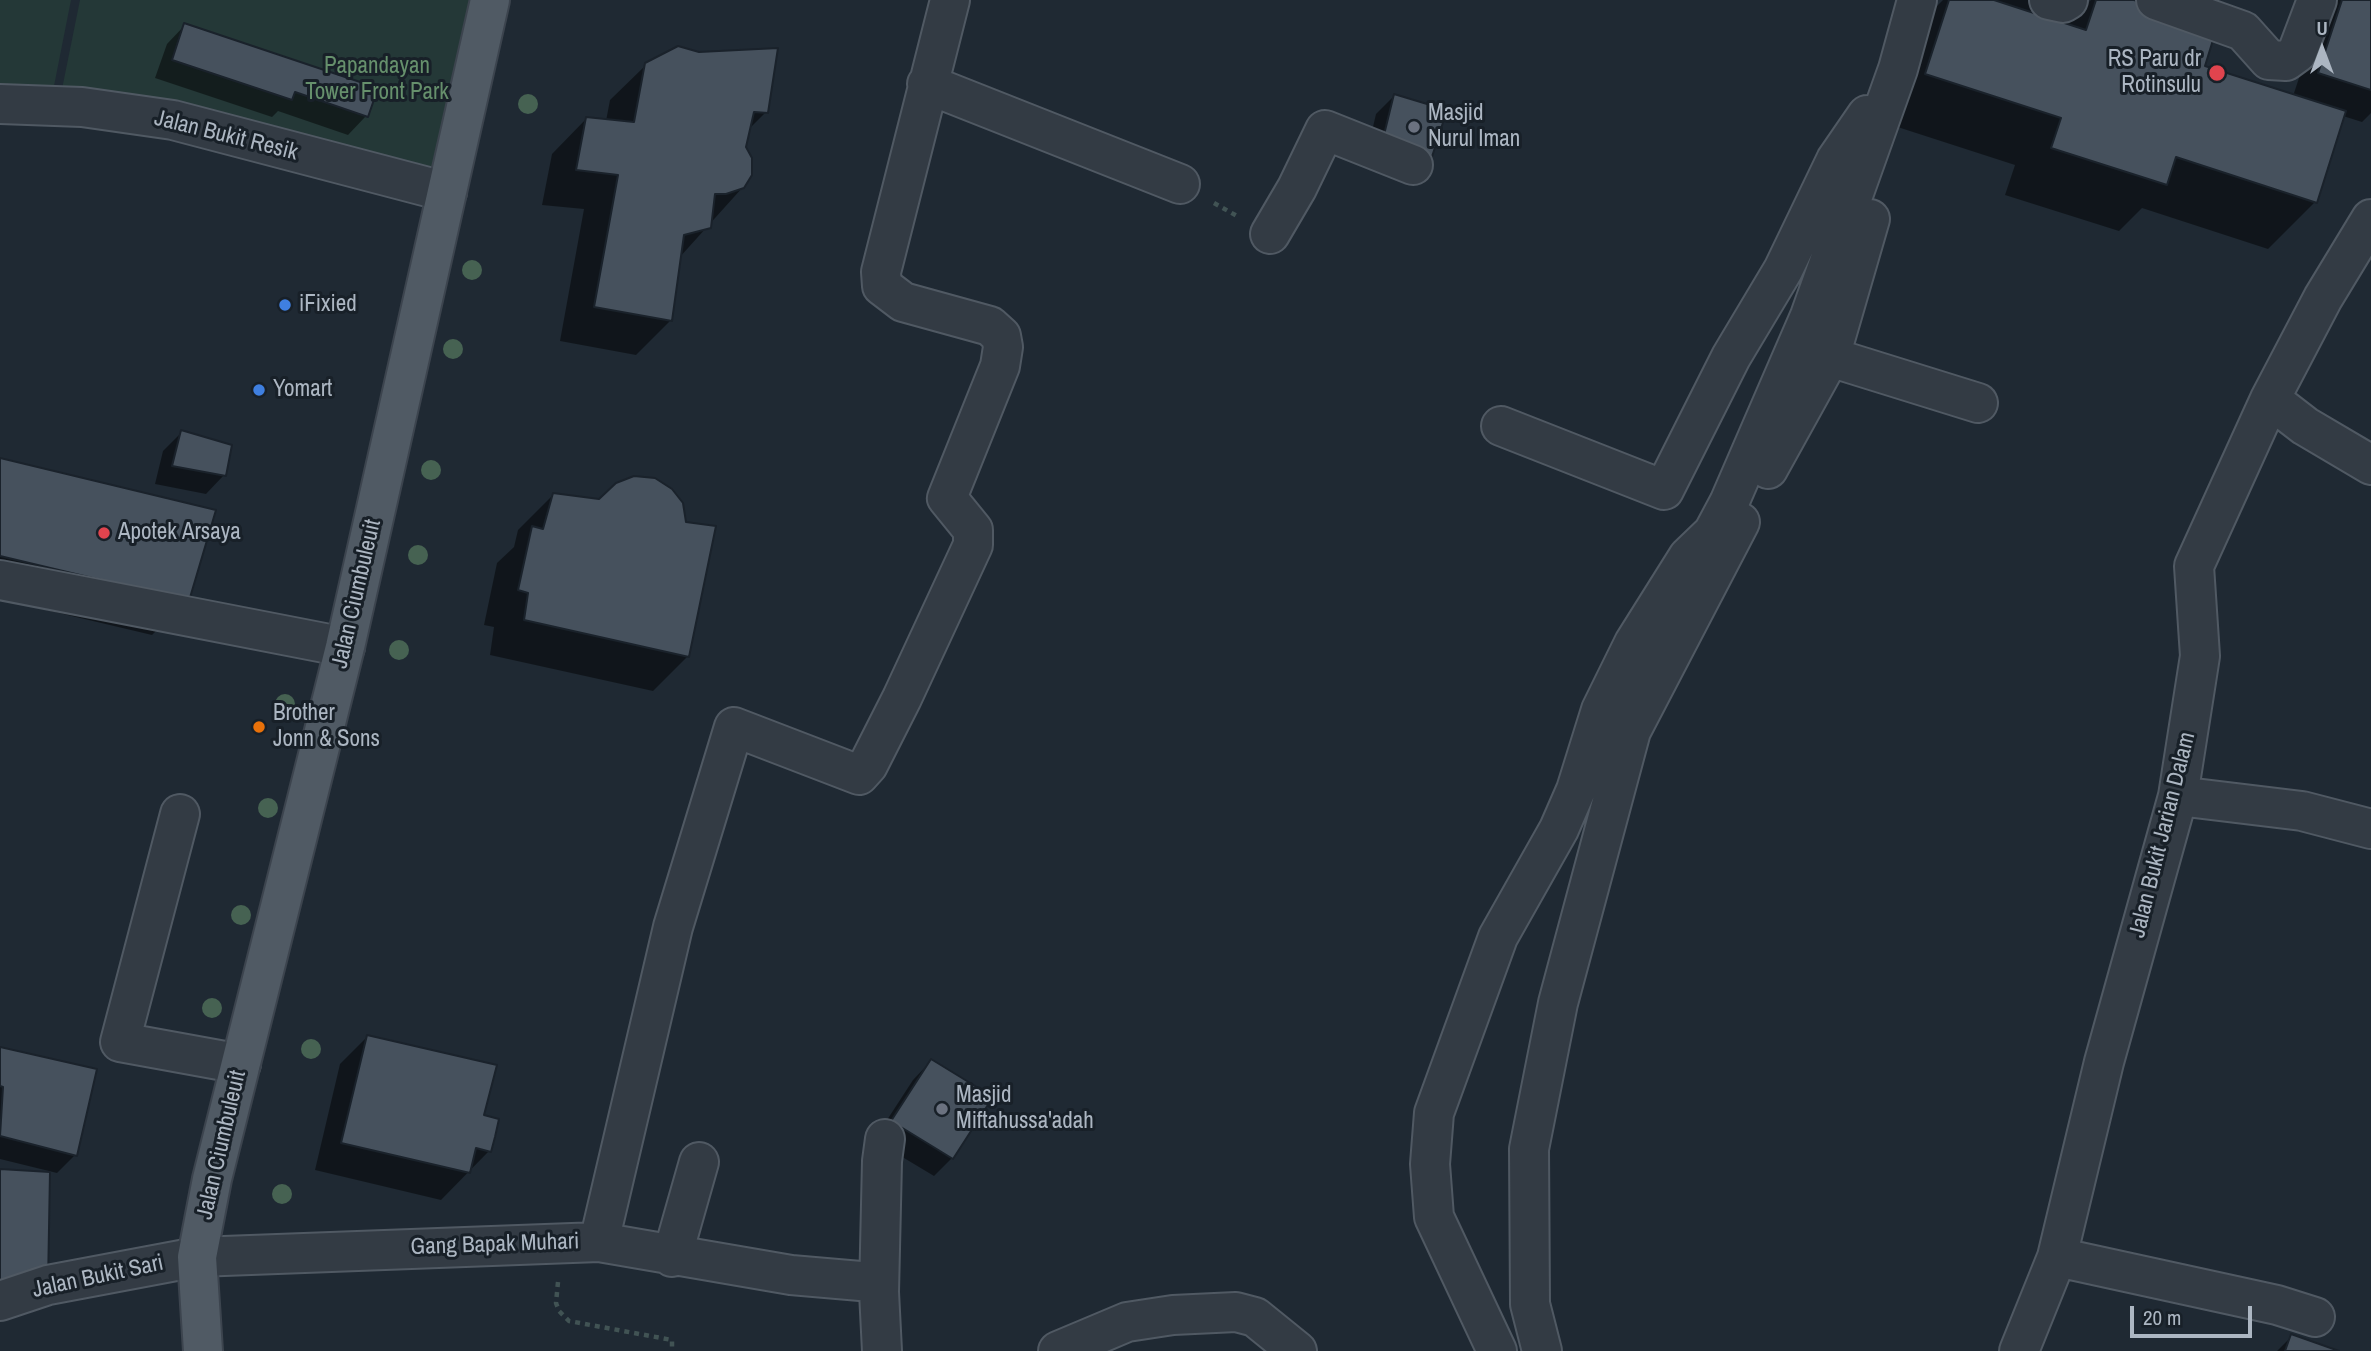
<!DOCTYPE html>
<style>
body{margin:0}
#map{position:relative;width:2371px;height:1351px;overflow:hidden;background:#1f2933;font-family:"Archivo Narrow",sans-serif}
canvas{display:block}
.north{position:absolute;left:2287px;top:14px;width:70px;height:70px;-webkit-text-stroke:5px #182028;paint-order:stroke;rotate:0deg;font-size:19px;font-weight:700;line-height:28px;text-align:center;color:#acb6c2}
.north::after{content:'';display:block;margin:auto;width:24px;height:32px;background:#acb6c2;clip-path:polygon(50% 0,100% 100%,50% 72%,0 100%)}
.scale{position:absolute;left:2130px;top:1306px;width:122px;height:32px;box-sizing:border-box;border:4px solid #acb6c2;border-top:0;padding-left:9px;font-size:21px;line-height:24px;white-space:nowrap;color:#acb6c2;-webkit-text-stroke:5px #182028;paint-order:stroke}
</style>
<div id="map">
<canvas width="2371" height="1351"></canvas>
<div class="north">U</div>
<div class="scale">20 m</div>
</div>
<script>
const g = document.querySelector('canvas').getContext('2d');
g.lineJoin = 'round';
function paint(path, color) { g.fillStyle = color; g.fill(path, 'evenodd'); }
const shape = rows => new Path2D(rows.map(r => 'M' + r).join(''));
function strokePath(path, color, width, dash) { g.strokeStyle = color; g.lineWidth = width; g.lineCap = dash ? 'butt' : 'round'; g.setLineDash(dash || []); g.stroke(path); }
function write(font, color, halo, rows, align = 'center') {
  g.font = font + ' "Archivo Narrow",sans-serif'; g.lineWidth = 6; g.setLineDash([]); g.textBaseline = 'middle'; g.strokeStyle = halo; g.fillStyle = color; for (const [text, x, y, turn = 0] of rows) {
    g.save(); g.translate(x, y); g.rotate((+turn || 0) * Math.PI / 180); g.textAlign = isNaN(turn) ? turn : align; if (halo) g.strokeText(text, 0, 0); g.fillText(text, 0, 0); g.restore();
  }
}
const green = shape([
 [0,0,71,0,54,86,0,91],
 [80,0,474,0,439,174,61,94]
]);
const shadow = shape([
 [1943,0,2053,0,2037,16,2066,25,2091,0,2128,0,2203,67,2293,96,2325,0,2371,0,2371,113,2362,122,2343,116,2315,202,2268,249,2142,208,2119,231,2005,195,2015,165,1879,121,1907,36],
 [185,25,375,89,366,116,348,135,278,111,272,117,155,78,167,44],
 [646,65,766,112,748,130,743,187,679,258,671,320,636,355,560,341,584,209,542,205,552,154,586,119,606,121,610,100],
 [1394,96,1444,111,1365,161,1376,114],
 [182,432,224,475,206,494,155,484,163,451],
 [0,460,187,600,152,635,0,599],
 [553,495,600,501,688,656,653,691,490,655,494,627,484,625,497,563,514,547,518,530],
 [367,1037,482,1117,489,1151,441,1200,315,1170,340,1064],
 [0,1049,75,1155,57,1173,0,1159],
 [931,1061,952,1158,934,1176,874,1140,913,1080],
 [2292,1336,2334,1351,2277,1351]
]);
const building = shape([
 [1949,0,1994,0,2086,30,2096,0,2134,0,2217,27,2205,66,2346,111,2317,203,2176,157,2167,185,2051,148,2061,118,1925,74,1949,0],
 [2342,0,2371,0,2371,90,2318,73,2342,0],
 [184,23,378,88,368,117,295,92,292,100,172,60,184,23],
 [678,46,699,52,778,48,768,113,754,112,746,147,752,158,752,175,744,188,726,194,715,194,711,228,684,235,672,321,594,307,618,175,576,170,586,117,634,122,645,63,678,46],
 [1394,94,1447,110,1430,163,1382,143,1394,94],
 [181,430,232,445,226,476,172,466,181,430],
 [0,458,216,510,189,601,0,556,0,458],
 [634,476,655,478,672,489,683,503,686,522,716,526,689,657,524,620,528,593,518,590,532,526,543,529,553,493,599,499,616,483,634,476],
 [367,1035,497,1065,484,1115,499,1119,495,1137,491,1152,476,1148,470,1173,341,1143,367,1035],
 [0,1047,97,1069,77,1156,0,1136,3,1087,0,1086,0,1047],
 [931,1059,993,1097,953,1159,891,1121,931,1059],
 [0,1169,50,1172,48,1285,0,1301,0,1169],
 [2291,1334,2339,1351,2285,1351,2291,1334]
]);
const path = shape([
 [1214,203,1237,216],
 [558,1282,556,1303,559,1311,569,1321,672,1340,672,1351]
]);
const minor = shape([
 [2049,0,2063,3,2068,0],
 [2156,0,2243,31,2269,60,2286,61,2297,53,2317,0],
 [927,84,1180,184],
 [0,104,82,107,173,120,447,192],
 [1270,234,1297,188,1325,130,1413,165],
 [1830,357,1978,403],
 [2270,399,2305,426,2371,465],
 [1501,426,1664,490,1731,357,1783,270,1836,160,1867,115],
 [1768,469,1830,357,1870,219],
 [0,580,345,647],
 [2178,796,2302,811,2371,829],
 [180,814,120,1042,241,1064],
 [599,1242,673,927,734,727,859,775,868,765,902,698,973,545,973,530,947,498,1000,366,1003,347,1001,336,990,326,903,302,882,286,881,272,950,0],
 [672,1257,699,1162],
 [2057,1257,2277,1305,2315,1317],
 [879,1292,882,1161,885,1139],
 [0,1301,48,1285,197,1257,599,1242,791,1275,872,1282,879,1292,882,1351],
 [1058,1351,1127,1322,1173,1315,1236,1312,1255,1317,1297,1351],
 [1497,1351,1434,1217,1430,1164,1434,1113,1498,937,1559,829,1576,790,1601,710,1634,643,1688,557,1713,533,1729,503,1810,316,1898,69,1917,0],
 [1542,1351,1530,1304,1529,1149,1558,1003,1631,731,1740,522],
 [2019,1351,2057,1257,2104,1062,2178,796,2200,656,2194,566,2270,399,2323,298,2371,219]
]);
const major = shape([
 [203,1351,197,1257,212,1179,345,647,490,0]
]);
const trees = [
 [528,104],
 [472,270],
 [453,349],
 [431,470],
 [418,555],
 [399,650],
 [285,704],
 [268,808],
 [241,915],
 [212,1008],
 [311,1049],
 [282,1194]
];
const markers = [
 [2217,73,9,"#e0444e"],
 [1414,127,7,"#6b7280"],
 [285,305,7,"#3f7fe0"],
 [259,390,7,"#3f7fe0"],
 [104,533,7,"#e0444e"],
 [259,727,7,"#e8710a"],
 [942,1109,7,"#6b7280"]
];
const poiNames = [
 ["RS Paru dr",2201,60,"right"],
 ["Rotinsulu",2201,86,"right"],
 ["Masjid",1428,114],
 ["Nurul Iman",1428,140],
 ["iFixied",299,305],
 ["Yomart",273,390],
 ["Apotek Arsaya",118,533],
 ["Brother",273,714],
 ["Jonn & Sons",273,740],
 ["Masjid",956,1096],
 ["Miftahussa'adah",956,1122]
];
const parkNames = [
 ["Papandayan",377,67],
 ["Tower Front Park",377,93]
];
const streetNames = [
 ["Jalan Bukit Resik",226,136,14],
 ["Jalan Ciumbuleuit",357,594,-77],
 ["Jalan Bukit Jarian Dalam",2163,835,-76],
 ["Jalan Ciumbuleuit",222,1145,-77],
 ["Gang Bapak Muhari",495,1245,-2],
 ["Jalan Bukit Sari",98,1277,-12]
];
paint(green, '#243837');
paint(shadow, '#0007');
paint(building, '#46515d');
strokePath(building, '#1a222b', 2);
strokePath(minor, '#505963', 42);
strokePath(major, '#3c444e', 42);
strokePath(path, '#415354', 4.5, [5, 5]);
strokePath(minor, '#333b44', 38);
strokePath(major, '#505a64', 38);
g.fillStyle = '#466252';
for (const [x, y] of trees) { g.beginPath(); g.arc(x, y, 10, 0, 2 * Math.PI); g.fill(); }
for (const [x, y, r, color] of markers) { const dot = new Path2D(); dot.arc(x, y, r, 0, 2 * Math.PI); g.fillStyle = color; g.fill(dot); strokePath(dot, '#182028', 2.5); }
write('23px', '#acb6c2', '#182028', poiNames, 'left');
write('23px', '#66906c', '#182028', parkNames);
write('23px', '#acb6c2', '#182028', streetNames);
</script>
